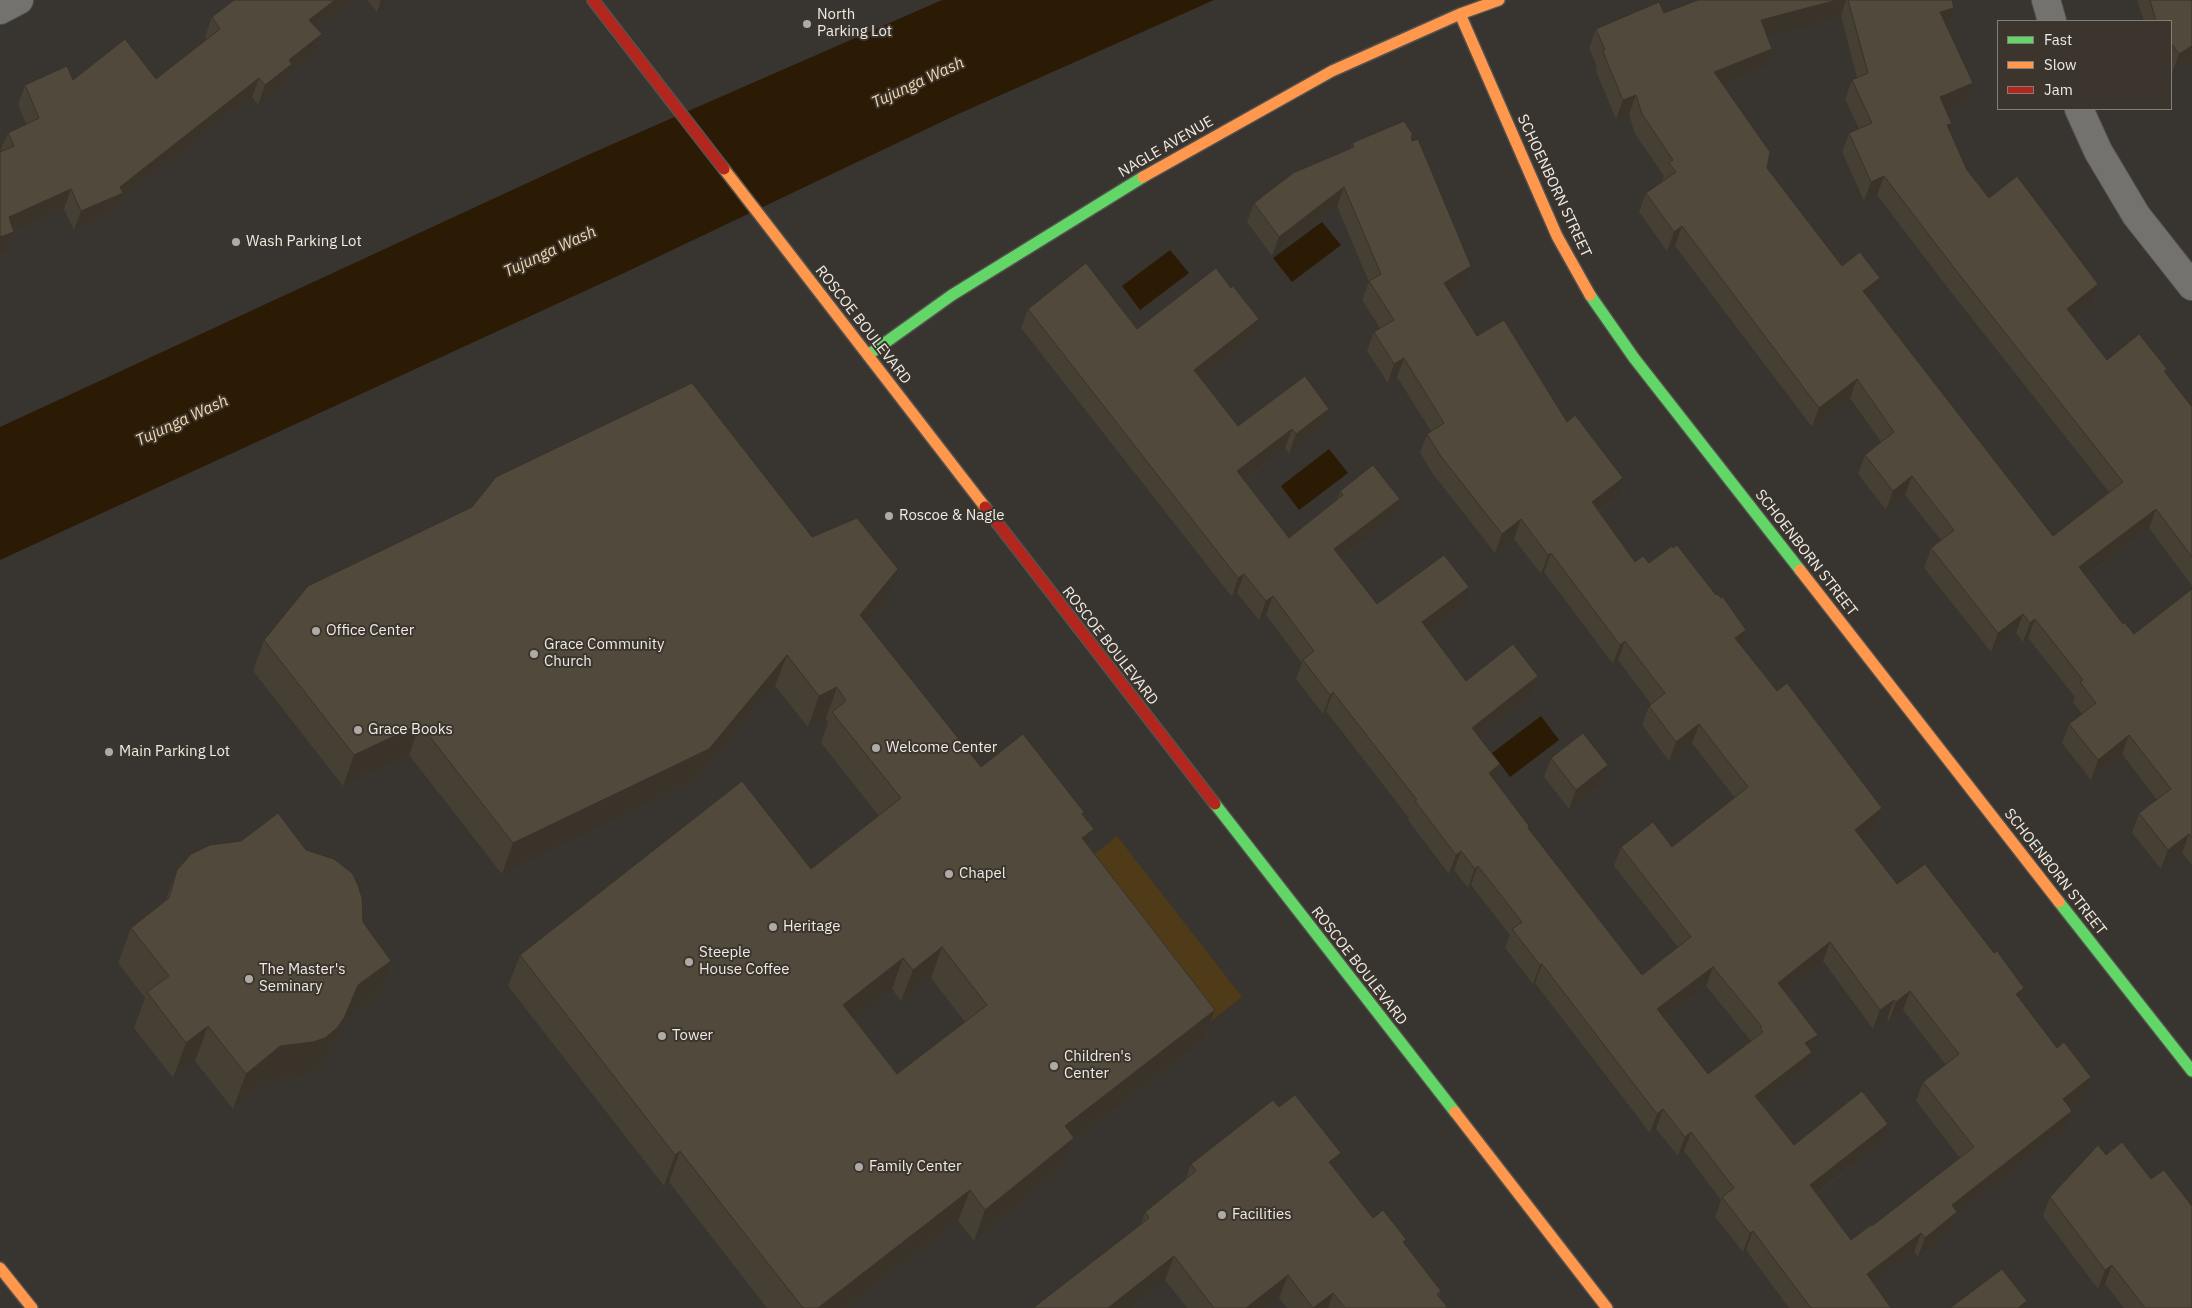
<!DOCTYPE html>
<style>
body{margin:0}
#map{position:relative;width:2192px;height:1308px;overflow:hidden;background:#383430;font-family:"IBM Plex Sans",sans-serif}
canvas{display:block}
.legend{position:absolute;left:1997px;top:20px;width:175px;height:90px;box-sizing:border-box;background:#3b352d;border:1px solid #837e77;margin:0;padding:6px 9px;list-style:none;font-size:15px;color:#eeebe6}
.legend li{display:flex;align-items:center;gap:10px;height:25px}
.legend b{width:25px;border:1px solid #837e77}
</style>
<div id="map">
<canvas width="2192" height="1308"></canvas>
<ul class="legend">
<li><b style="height:6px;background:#63d668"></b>Fast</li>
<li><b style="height:6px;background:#ff974d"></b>Slow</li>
<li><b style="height:6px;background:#b3261e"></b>Jam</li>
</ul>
</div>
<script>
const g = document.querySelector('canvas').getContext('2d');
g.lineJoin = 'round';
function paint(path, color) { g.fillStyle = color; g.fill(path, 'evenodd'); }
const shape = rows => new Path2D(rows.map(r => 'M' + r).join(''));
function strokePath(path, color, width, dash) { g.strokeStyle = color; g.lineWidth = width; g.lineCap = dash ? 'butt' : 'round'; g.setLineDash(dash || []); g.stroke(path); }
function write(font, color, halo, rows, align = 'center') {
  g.font = font + ' "IBM Plex Sans",sans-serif'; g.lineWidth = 4; g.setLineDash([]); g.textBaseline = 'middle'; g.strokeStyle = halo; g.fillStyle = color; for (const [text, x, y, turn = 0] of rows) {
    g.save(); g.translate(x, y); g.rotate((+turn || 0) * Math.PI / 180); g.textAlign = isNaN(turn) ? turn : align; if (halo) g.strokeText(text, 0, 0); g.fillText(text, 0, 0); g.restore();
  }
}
const green = shape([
 [1117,836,1242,997,1198,1031,1074,871]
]);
const water = shape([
 [942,0,1214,0,956,115,624,273,0,560,0,427,590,154],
 [1322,222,1341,245,1292,282,1273,258],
 [1170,250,1189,273,1140,310,1122,286],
 [1329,449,1348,473,1299,510,1281,486],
 [1541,716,1559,740,1510,777,1492,753]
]);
const street = shape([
 [2046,0,2052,21],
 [0,10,19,0],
 [2079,109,2098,151,2136,215,2192,286]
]);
const fast = shape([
 [1590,295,1634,358,1800,570],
 [868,355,952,295,1143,177],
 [1215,804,1455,1112],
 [2059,902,2192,1071]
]);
const slow = shape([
 [1460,14,1557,236,1590,295],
 [724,169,985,507],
 [1143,177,1332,71,1460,14,1499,0],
 [1800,570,2059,902],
 [1455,1112,1607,1308],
 [0,1268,32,1308]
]);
const jam = shape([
 [593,0,724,169],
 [985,507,1215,804]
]);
const wall = shape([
 [352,0,316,28,315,53,289,74,285,83,258,105,252,97,120,201,116,212,74,230,64,209,14,231,14,232,7,251,0,254,0,152,8,133,26,124,18,104,25,85,73,80,156,79,207,39,205,37,212,17],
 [367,0,393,0,377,12],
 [1698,0,1952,0,1947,27,1973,83,1966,102,1946,111,1952,124,1950,130,1967,170,1989,198,2098,284,2091,304,2074,317,2107,360,2167,369,2165,372,2192,407,2192,586,2149,528,2086,576,2123,624,2134,634,2192,589,2192,865,2182,853,2161,869,2132,833,2139,813,2157,800,2122,754,2091,780,2062,743,2069,724,2082,714,2073,702,2075,697,2028,638,2023,642,2016,633,1991,652,1924,568,1931,548,1941,540,1905,495,1886,510,1858,474,1865,455,1881,442,1850,398,1812,427,1675,246,1667,251,1639,212,1646,193,1662,182,1664,176,1635,134,1629,114,1616,119,1596,71,1597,67,1589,48,1596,29,1664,13],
 [1841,16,1857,78,1852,80,1845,99,1859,129,1849,133,1842,152,1864,201,1877,195,1951,292,2109,492,2053,536,1870,300,1873,297,1880,278,1842,266,1767,168,1723,85,1765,68,1767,36],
 [2137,0,2192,0,2192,60,2172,74,2171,72,2171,21,2144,21],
 [1413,135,1412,139,1471,266,1464,286,1451,294,1477,336,1567,422,1616,497,1599,511,1635,562,1649,563,1740,644,1777,691,1882,808,1876,828,1861,839,1897,884,1994,953,2024,988,2020,1000,2085,1096,2069,1108,2072,1111,2065,1130,1956,1215,1950,1231,1918,1257,1914,1252,1873,1283,1891,1308,1789,1308,1746,1250,1743,1252,1715,1217,1721,1200,1684,1151,1678,1156,1656,1129,1650,1133,1535,983,1533,984,1505,948,1510,935,1471,885,1468,888,1454,870,1449,874,1408,820,1409,818,1326,711,1323,714,1296,679,1302,663,1266,615,1259,620,1237,593,1232,597,1021,328,1028,309,1137,329,1252,338,1201,378,1238,426,1322,428,1289,454,1285,448,1244,480,1289,538,1337,500,1340,491,1400,499,1393,518,1341,558,1377,604,1462,606,1428,631,1466,681,1538,676,1531,695,1479,736,1494,780,1528,829,1642,975,1678,947,1614,866,1621,847,1672,847,1735,798,1692,743,1669,761,1642,725,1649,706,1651,704,1618,660,1613,664,1544,572,1541,574,1514,539,1495,553,1433,474,1420,453,1427,434,1431,431,1397,377,1388,383,1367,351,1374,332,1380,328,1362,300,1369,282,1337,206,1272,256,1247,222,1254,203,1350,149,1352,143],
 [1823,961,1873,1029,1887,1019,1889,1021,1903,1010,1946,1065,1923,1082,1916,1101,1960,1158,1872,1226,1851,1240,1817,1194,1881,1143,1888,1124,1794,1145,1762,1104,1805,1071,1818,1035,1785,991],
 [1706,986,1751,1041,1708,1074,1664,1018],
 [812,537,887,600,867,624,981,767,1083,815,1094,829,1088,846,1215,1010,1203,1041,1072,1143,1062,1169,974,1241,958,1221,847,1308,767,1308,669,1182,664,1186,508,986,520,955,811,869,879,816,821,743,828,723,826,718,808,727,775,686,697,780,502,874,409,755,343,786,253,671,264,640],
 [931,978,965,1022,897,1074,854,1018,892,989,901,1001],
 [1551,758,1608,765,1601,784,1569,809,1544,777],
 [306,850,363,922,378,996,345,1020,331,1053,324,1064,312,1073,300,1077,267,1082,233,1109,195,1061,173,1078,134,1028,145,998,118,963,131,928,166,900,177,870],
 [1279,1107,1335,1169,1373,1218,1405,1244,1441,1291,1439,1297,1448,1308,1287,1308,1279,1298,1267,1308,1187,1308,1165,1280,1140,1226,1145,1212,1185,1181,1191,1164],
 [2106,1155,2151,1179,2192,1308,2124,1308,2105,1284,2098,1289,2043,1216,2050,1197]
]);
const shadedWall = shape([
 [335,0,352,0,302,39,309,20],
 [381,0,393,0,377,12],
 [1837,0,1846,0,1841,16,1754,40,1761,20],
 [1954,8,1947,27,1940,12],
 [322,34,315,53,289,74,285,83,258,105,265,85,289,60],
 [2192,46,2192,60,2172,74,2179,54],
 [1772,49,1765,68,1707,91,1714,72],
 [259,78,252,97,120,201,116,212,74,230,81,211,120,187],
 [1973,83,1966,102,1933,116,1940,97],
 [1636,95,1629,114,1616,119,1623,100],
 [1952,124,1945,143,1947,125],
 [1884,176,1877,195,1864,201,1871,182],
 [1344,187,1337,206,1272,256,1279,237],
 [71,189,64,209,2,236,9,217],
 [1682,226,1675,246,1667,251,1674,232],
 [14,232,7,251,0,254,0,237],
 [1471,266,1464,286,1437,302,1444,283],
 [1880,278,1873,297,1856,310,1863,291],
 [2098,284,2091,304,2060,328,2067,309],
 [1259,319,1252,338,1187,389,1194,370],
 [1404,358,1397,377,1388,383,1394,364],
 [1857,379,1850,398,1812,427,1819,408],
 [1329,409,1322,428,1289,454,1296,434],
 [1292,429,1285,448,1230,490,1237,471],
 [1912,476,1905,495,1886,510,1893,491],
 [1623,478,1616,497,1585,521,1592,502],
 [1400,499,1393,518,1327,568,1334,549],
 [2156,509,2149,528,2072,586,2079,567],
 [1521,519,1514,539,1495,553,1502,534],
 [1551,553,1544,572,1541,574,1548,555],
 [898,569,887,600,848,646,860,615],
 [1244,574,1237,593,1232,597,1238,578],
 [1469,587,1462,606,1415,641,1422,622],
 [1273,596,1266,615,1259,620,1266,601],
 [2023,614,2016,633,1991,652,1998,633],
 [2035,619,2028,638,2023,642,2030,623],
 [1746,630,1739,649,1735,638],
 [1625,641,1618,660,1613,664,1620,645],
 [787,655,775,686,697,780,502,874,513,843],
 [1538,676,1531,695,1465,747,1472,728],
 [837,687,826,718,808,727,819,696],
 [1333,692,1326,711,1323,714,1330,695],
 [420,724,409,755,343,786,354,755],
 [1699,724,1692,743,1669,761,1676,742],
 [2129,735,2122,754,2091,780,2098,760],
 [1500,764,1493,783,1489,773],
 [1608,765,1601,784,1569,809,1576,790],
 [1882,808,1876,828,1848,849,1855,830],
 [1094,829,1083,860,1082,838],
 [2189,834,2182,853,2161,869,2168,850],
 [1461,851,1454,870,1449,874,1456,855],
 [1478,866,1471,885,1468,888,1475,869],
 [1830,942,1823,961,1771,1002,1778,983],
 [942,947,931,978,901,1001,913,970],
 [903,958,892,989,832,1036,843,1005],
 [391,961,378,996,345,1020,331,1053,324,1064,312,1073,300,1077,267,1082,233,1109,246,1074,358,985],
 [1542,964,1535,983,1533,984,1540,965],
 [1713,967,1706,986,1650,1028,1657,1009],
 [2024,988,2017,1007,2016,994],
 [1910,991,1903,1010,1889,1021,1896,1002],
 [1894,1000,1887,1019,1873,1029,1880,1010],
 [1215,1010,1203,1041,1072,1143,1062,1169,974,1241,985,1210,1065,1126],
 [208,1026,195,1061,173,1078,186,1043],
 [1818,1035,1805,1071,1748,1115,1755,1096,1805,1043],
 [2091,1077,2085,1096,2056,1119,2063,1099],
 [1663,1109,1656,1129,1650,1133,1657,1114],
 [2072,1111,2065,1130,1956,1215,1950,1231,1918,1257,1925,1238,1952,1205],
 [1888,1124,1881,1143,1803,1204,1810,1185],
 [1691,1132,1684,1151,1678,1156,1685,1137],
 [680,1151,669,1182,664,1186,675,1155],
 [1341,1153,1332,1176,1329,1162],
 [970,1190,958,1221,847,1308,818,1308],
 [1753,1231,1746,1250,1743,1252,1750,1233],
 [1921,1233,1914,1252,1860,1293,1867,1274],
 [1174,1256,1165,1280,1129,1308,1108,1308],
 [2112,1265,2105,1284,2098,1289,2105,1270],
 [1288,1275,1279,1298,1267,1308,1246,1308],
 [1333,1293,1328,1308,1314,1308],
 [2027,1301,2024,1308,2018,1308]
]);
const building = shape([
 [234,0,335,0,309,20,322,34,289,60,292,64,265,85,259,78,120,187,123,193,81,211,71,189,9,217,14,232,0,237,0,152,14,146,8,133,39,118,25,85,67,66,73,80,125,39,156,79,220,29,212,17,234,0],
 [1698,0,1837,0,1761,20,1772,49,1714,72,1770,152,1767,168,1842,266,1860,252,1880,278,1863,291,2053,536,2123,482,1958,273,1884,176,1871,182,1849,133,1872,123,1852,80,1868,73,1848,0,1952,0,1954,8,1940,12,1973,83,1940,97,1952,124,1947,125,1967,170,1989,198,2017,176,2098,284,2067,309,2107,360,2139,334,2167,369,2164,371,2192,407,2192,557,2156,509,2079,567,2123,624,2124,622,2134,634,2192,589,2192,837,2189,834,2168,850,2139,813,2171,789,2129,735,2098,760,2069,724,2096,703,2080,682,2083,680,2035,619,2030,623,2023,614,1998,633,1931,548,1954,530,1912,476,1893,491,1865,455,1894,432,1857,379,1819,408,1682,226,1674,232,1646,193,1676,172,1669,163,1673,160,1642,114,1636,95,1623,100,1603,52,1605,50,1596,29,1659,2,1664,13,1698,0],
 [2150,0,2192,0,2192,46,2179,54,2171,43,2171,21,2156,21,2150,0],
 [1404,121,1413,135,1411,136,1412,141,1418,139,1471,266,1444,283,1477,336,1504,320,1567,422,1575,415,1623,478,1592,502,1635,562,1643,556,1649,563,1672,546,1673,548,1677,545,1716,595,1717,594,1721,598,1723,597,1746,630,1735,638,1777,691,1787,683,1882,808,1855,830,1897,884,1925,864,1994,953,1997,951,2024,988,2016,994,2057,1048,2064,1042,2091,1077,2063,1099,2072,1111,1952,1205,1957,1212,1925,1238,1921,1233,1867,1274,1891,1308,1811,1308,1753,1231,1750,1233,1722,1197,1734,1188,1691,1132,1685,1137,1663,1109,1657,1114,1542,964,1540,965,1512,929,1522,922,1478,866,1475,869,1461,851,1456,855,1415,801,1417,800,1333,692,1330,695,1303,660,1314,651,1273,596,1266,601,1244,574,1238,578,1028,309,1086,263,1137,329,1216,268,1231,288,1233,286,1259,319,1194,370,1238,426,1305,376,1329,409,1296,434,1292,429,1237,471,1289,538,1343,495,1340,491,1373,465,1400,499,1334,549,1377,604,1444,555,1469,587,1422,622,1466,681,1513,644,1538,676,1472,728,1500,764,1489,773,1529,826,1528,828,1642,975,1691,937,1621,847,1653,822,1672,847,1748,787,1699,724,1676,742,1649,706,1665,693,1625,641,1620,645,1551,553,1548,555,1521,519,1502,534,1440,455,1427,434,1444,423,1404,358,1394,364,1374,332,1394,320,1369,281,1381,274,1344,187,1279,237,1254,203,1293,173,1354,147,1352,143,1404,121],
 [1830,942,1880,1010,1894,1000,1896,1002,1910,991,1959,1054,1923,1082,1974,1147,1872,1226,1871,1225,1851,1240,1810,1185,1888,1124,1862,1091,1794,1145,1755,1096,1812,1052,1805,1043,1818,1035,1778,983,1830,942],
 [1713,967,1762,1027,1760,1028,1763,1032,1708,1074,1657,1009,1713,967],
 [692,383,812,537,857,518,898,569,860,615,981,767,1023,734,1084,812,1082,814,1094,829,1082,838,1215,1010,1065,1126,1074,1138,985,1210,970,1190,818,1308,803,1308,680,1151,675,1155,520,955,742,781,811,869,901,798,832,712,846,701,837,687,819,696,787,655,709,749,513,843,420,724,354,755,264,640,308,586,472,507,496,477,692,383],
 [942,947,987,1005,897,1074,843,1005,903,958,913,970,942,947],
 [1583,733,1608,765,1576,790,1551,758,1583,733],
 [278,813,306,850,334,859,352,873,358,885,362,898,363,922,391,961,358,985,344,1018,337,1028,325,1038,313,1042,280,1046,246,1074,208,1026,186,1043,147,992,169,976,131,928,169,898,177,870,191,854,210,845,241,841,278,813],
 [1295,1095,1341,1153,1329,1162,1373,1218,1383,1210,1406,1239,1403,1242,1441,1291,1437,1294,1448,1308,1345,1308,1333,1293,1313,1308,1288,1275,1246,1308,1214,1308,1174,1256,1108,1308,1033,1308,1149,1218,1145,1212,1196,1171,1191,1164,1273,1100,1279,1107,1295,1095],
 [2122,1142,2151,1179,2164,1170,2192,1206,2192,1308,2145,1308,2112,1265,2105,1270,2050,1197,2098,1145,2106,1155,2122,1142],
 [2002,1269,2027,1301,2018,1308,1950,1308,2002,1269]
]);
const markers = [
 [807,24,5,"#aeaba6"],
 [236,242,5,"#aeaba6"],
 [889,516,5,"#aeaba6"],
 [316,631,5,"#aeaba6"],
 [534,654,5,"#aeaba6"],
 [358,730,5,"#aeaba6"],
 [876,748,5,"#aeaba6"],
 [109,752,5,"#aeaba6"],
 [949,874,5,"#aeaba6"],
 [773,927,5,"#aeaba6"],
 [689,962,5,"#aeaba6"],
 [249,979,5,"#aeaba6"],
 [662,1036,5,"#aeaba6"],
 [1054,1066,5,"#aeaba6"],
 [859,1167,5,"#aeaba6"],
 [1222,1215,5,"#aeaba6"]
];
const poiNames = [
 ["North",817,15],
 ["Parking Lot",817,32],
 ["Wash Parking Lot",246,242],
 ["Roscoe & Nagle",899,516],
 ["Office Center",326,631],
 ["Grace Community",544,645],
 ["Church",544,662],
 ["Grace Books",368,730],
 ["Welcome Center",886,748],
 ["Main Parking Lot",119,752],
 ["Chapel",959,874],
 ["Heritage",783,927],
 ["Steeple",699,953],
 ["House Coffee",699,970],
 ["The Master's",259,970],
 ["Seminary",259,987],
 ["Tower",672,1036],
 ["Children's",1064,1057],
 ["Center",1064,1074],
 ["Family Center",869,1167],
 ["Facilities",1232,1215]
];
const streetNames = [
 ["NAGLE AVENUE",1166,147,-30],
 ["SCHOENBORN STREET",1554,186,65],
 ["ROSCOE BOULEVARD",863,325,52],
 ["SCHOENBORN STREET",1806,553,52],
 ["ROSCOE BOULEVARD",1110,646,52],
 ["SCHOENBORN STREET",2055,872,52],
 ["ROSCOE BOULEVARD",1359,966,52]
];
const waterNames = [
 ["Tujunga Wash",918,83,-25],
 ["Tujunga Wash",550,252,-25],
 ["Tujunga Wash",182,421,-25]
];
paint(green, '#503b18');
paint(water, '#2c1b04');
strokePath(street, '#55524e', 30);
strokePath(fast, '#55524e', 14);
strokePath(slow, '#55524e', 14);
strokePath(jam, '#55524e', 14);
strokePath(street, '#74726f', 28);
strokePath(fast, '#63d668', 11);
strokePath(slow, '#ff974d', 11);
strokePath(jam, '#b3261e', 11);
paint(wall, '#463f33');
paint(shadedWall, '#393329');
paint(building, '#51493b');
strokePath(building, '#393329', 1);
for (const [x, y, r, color] of markers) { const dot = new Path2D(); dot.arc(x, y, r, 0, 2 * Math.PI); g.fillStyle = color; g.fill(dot); strokePath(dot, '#3b352d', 2); }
write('15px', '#eeebe6', '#3b352d', poiNames, 'left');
write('15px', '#eeebe6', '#3b352d', streetNames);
write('italic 16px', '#f8d8a9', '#3b352d', waterNames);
</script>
